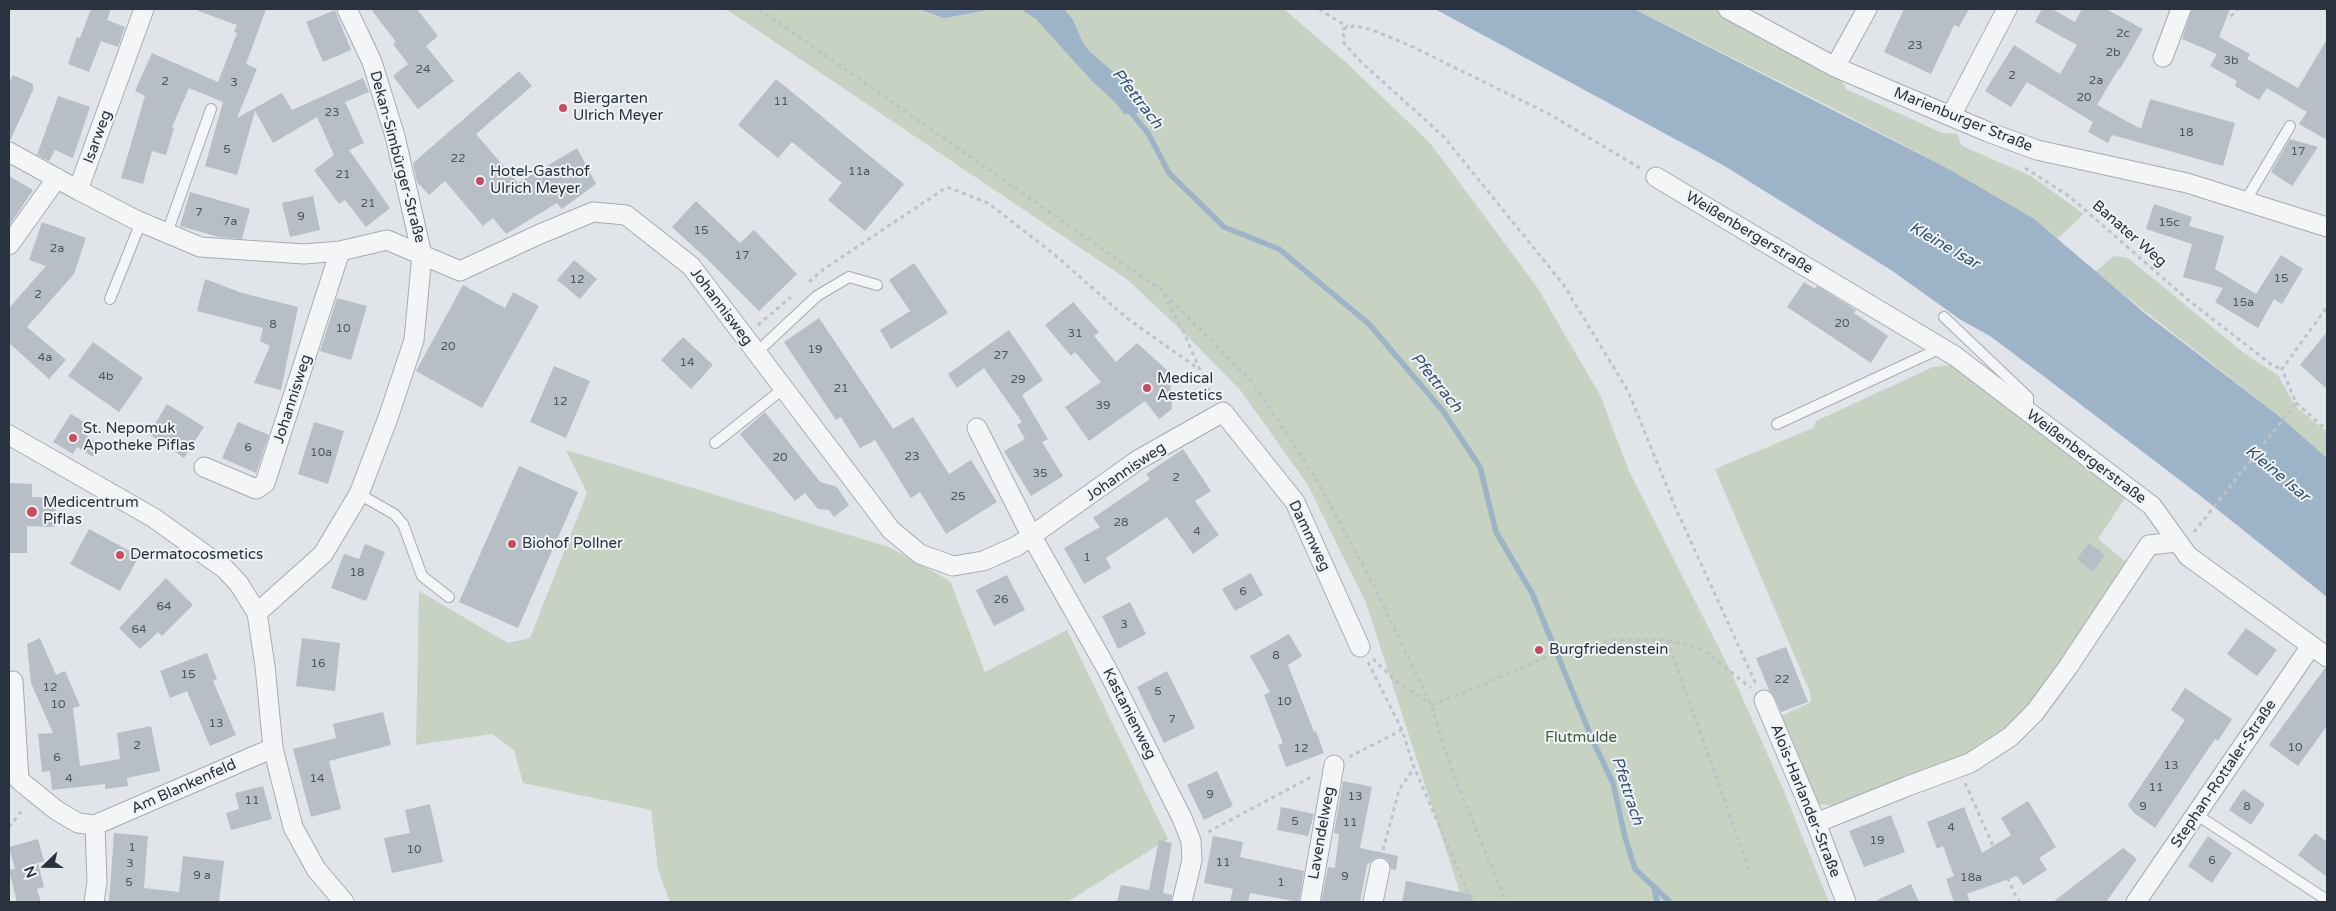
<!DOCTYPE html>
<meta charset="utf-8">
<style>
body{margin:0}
#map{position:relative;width:2336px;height:911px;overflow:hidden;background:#e1e4e9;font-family:"Varela Round",sans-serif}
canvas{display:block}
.frame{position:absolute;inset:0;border:10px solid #2a3240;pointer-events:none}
.north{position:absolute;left:20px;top:841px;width:50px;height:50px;-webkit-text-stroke:4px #f0f3f6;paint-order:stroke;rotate:248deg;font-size:14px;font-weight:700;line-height:20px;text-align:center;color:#2a3240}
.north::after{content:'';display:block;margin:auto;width:18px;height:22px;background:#2a3240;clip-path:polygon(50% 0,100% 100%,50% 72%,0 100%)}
</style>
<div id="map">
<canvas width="2336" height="911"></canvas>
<div class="frame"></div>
<div class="north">N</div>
</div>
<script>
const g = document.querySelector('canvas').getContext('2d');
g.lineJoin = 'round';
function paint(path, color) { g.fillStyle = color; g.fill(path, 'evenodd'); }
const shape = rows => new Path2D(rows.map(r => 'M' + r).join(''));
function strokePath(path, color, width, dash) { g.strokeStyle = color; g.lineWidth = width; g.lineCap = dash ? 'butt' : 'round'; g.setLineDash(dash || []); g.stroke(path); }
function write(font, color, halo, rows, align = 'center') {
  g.font = font + ' "Varela Round",sans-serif'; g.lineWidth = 4; g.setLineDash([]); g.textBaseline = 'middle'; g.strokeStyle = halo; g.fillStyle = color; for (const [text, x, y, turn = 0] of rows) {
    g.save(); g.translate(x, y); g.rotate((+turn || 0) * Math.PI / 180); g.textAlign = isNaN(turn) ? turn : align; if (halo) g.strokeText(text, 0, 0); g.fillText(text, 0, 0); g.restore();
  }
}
const green = shape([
 [726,9,1284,9,1350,66,1430,143,1537,287,1600,395,1629,471,1731,672,1783,789,1829,902,1463,902,1366,603,1308,485,1241,391,1184,333,1128,280],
 [1634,9,1727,9,1835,67,1846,89,1942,133,1957,134,1962,146,2031,176,2084,214,2057,239,2033,218,1945,167,1821,102],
 [2114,256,2128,258,2245,354,2278,375,2295,406,2327,432,2327,458,2279,416,2095,272],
 [1951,365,2127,495,2098,539,2126,562,2034,700,2013,728,1968,754,1838,806,1816,804,1777,718,1811,702,1810,692,1715,469,1813,428,1816,421,1933,367],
 [566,450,889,547,950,581,985,672,1067,630,1168,839,1067,902,670,902,658,869,651,810,523,783,514,750,492,734,416,745,419,591,508,643,530,638,587,493]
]);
const water = shape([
 [919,9,993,9,944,18],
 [1014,9,1064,9,1073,20,1083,43,1089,51,1139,94,1148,112,1124,114,1115,102,1092,81,1036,19,1022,10],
 [1435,9,1634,9,1945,167,2033,218,2147,315,2279,416,2327,458,2327,597,2198,494,2046,378,1990,336,1961,320,1891,270,1723,165]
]);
const stream = shape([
 [1128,109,1148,133,1169,173,1224,227,1279,249,1369,324,1443,411,1480,467,1496,532,1532,593,1593,741,1613,783,1625,837,1635,869,1670,902],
 [1654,887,1657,902]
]);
const building = shape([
 [91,9,111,9,107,20,125,27,118,47,101,41,89,72,68,64,77,37,80,38],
 [198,9,266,9,246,64,257,69,237,118,282,93,292,110,363,78,369,92,345,102,364,143,349,150,390,208,366,227,345,200,339,204,314,170,334,155,317,117,273,143,255,111,237,175,205,166,223,102,189,88,172,127,174,128,166,155,152,151,143,184,121,178,145,96,135,91,152,53,218,82,237,33,234,32,237,25,198,11],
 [371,9,417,9,438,36,426,46,454,81,418,109,393,76,408,64,393,44,396,42],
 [1904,9,1969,9,1959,27,1954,25,1931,74,1884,52],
 [2042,9,2052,9,2075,22,2082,9,2106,9,2143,29,2120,69,2119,68,2097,105,2141,129,2150,99,2235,123,2223,166,2112,135,2108,143,2088,132,2093,122,2027,82,2011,107,1985,91,2014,45,2060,74,2077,45,2035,22],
 [2192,9,2230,9,2219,37,2250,54,2247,59,2298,88,2327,39,2327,140,2299,124,2307,112,2267,88,2259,100,2235,86,2237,81,2210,66,2217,54,2182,39],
 [335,10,351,50,323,62,306,22],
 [519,71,532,86,476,134,518,183,577,148,596,184,562,209,557,203,506,234,493,218,483,226,445,181,429,195,417,182,413,163],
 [13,75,33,84,33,90,10,141,9,83],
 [776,79,904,184,865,231,828,200,842,183,792,142,778,158,738,125],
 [58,96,90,107,73,158,55,150,49,161,37,155],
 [2290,139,2318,147,2292,186,2271,172],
 [9,176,33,190,9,226],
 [190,192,250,209,242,239,219,237,180,226],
 [313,196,320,230,290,237,282,203],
 [696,201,740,243,754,230,797,274,759,311,707,259,672,227],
 [2154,204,2192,217,2189,226,2224,236,2215,269,2256,294,2281,255,2303,269,2282,304,2274,299,2258,328,2215,302,2223,288,2183,277,2192,244,2146,229],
 [42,222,86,238,74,274,27,327,66,360,49,379,9,343,9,308,46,266,29,260],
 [574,260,597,279,580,299,557,280],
 [914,263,948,313,891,349,880,330,910,311,889,280],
 [205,279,242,293,298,307,281,390,254,383,270,346,260,341,263,328,197,311],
 [1804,282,1815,289,1817,286,1856,310,1854,313,1888,336,1871,363,1787,307],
 [463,285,505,308,513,292,539,306,482,408,416,371],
 [337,298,367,306,351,360,320,351],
 [1073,302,1099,332,1094,336,1116,362,1137,343,1170,373,1172,409,1159,419,1145,401,1089,441,1065,407,1101,382,1075,352,1071,356,1045,325],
 [819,318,893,429,913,417,949,474,971,460,997,502,946,534,920,492,911,498,875,440,860,448,841,417,836,420,784,342],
 [1009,330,1043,380,1022,395,1048,439,1042,442,1063,476,1031,496,1004,451,1025,439,1017,425,1022,422,984,368,957,388,948,374],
 [2327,332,2327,389,2300,365],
 [683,337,713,365,691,389,661,360],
 [93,342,143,378,119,412,68,376],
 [554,366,590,381,566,438,530,422],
 [167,404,204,427,184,458,149,434],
 [765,412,820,482,837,487,849,505,834,517,829,510,818,509,805,493,795,501,740,434],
 [71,414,92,427,86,435,101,445,93,457,77,447,73,454,53,442],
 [238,422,269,435,256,473,222,458],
 [314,422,344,431,328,484,298,474],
 [1183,449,1211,491,1195,501,1219,535,1193,554,1167,517,1106,558,1111,568,1084,584,1064,548,1100,527,1093,518,1150,479,1146,474],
 [519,466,578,492,518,628,459,602],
 [9,483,32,484,32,497,56,498,55,527,27,526,27,553,9,553],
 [89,529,139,556,120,591,70,564],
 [2089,543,2105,555,2093,572,2077,559],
 [365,544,385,552,366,601,331,588,344,554,359,559],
 [1251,573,1263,595,1235,611,1222,589],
 [1007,575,1025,610,994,626,976,590],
 [166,578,193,605,162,636,158,632,140,649,119,628],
 [1130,602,1146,634,1118,649,1102,616],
 [2246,628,2277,650,2257,676,2227,654],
 [1289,634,1302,656,1288,665,1314,732,1316,731,1324,753,1286,767,1278,745,1283,743,1264,695,1270,692,1250,656],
 [40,638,56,675,65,671,80,706,73,708,80,766,120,759,117,733,151,726,160,771,127,778,128,786,105,789,105,784,52,790,50,771,42,772,38,734,53,733,31,683,27,644],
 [302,638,340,643,335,691,296,686],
 [1786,647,1808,702,1781,712,1774,696,1769,690,1756,658],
 [207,653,217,679,213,681,236,735,210,746,187,691,170,698,160,671],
 [2325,668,2327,668,2327,726,2298,766,2269,745],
 [1167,671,1195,728,1164,743,1137,687],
 [2185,688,2232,719,2218,741,2215,739,2155,828,2134,813,2128,805,2185,720,2171,710],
 [383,712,391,745,329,761,341,809,311,817,293,749,336,738,333,724],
 [1217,771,1233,806,1204,820,1187,785],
 [1343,781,1372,787,1360,848,1398,856,1396,870,1391,869,1388,860,1382,857,1376,858,1367,865,1360,902,1321,902,1328,867,1335,868,1339,834,1334,833],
 [263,786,272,819,231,830,226,813,239,809,235,793],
 [2243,789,2265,804,2251,825,2229,810],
 [2028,801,2056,847,2039,858,2047,870,2023,885,2017,876,1967,894,1970,902,1954,902,1946,879,1954,876,1943,846,1937,849,1927,822,1964,807,1982,853,2011,835,2001,818],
 [430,804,443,862,392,873,384,838,410,833,405,810],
 [1281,807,1314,814,1308,836,1277,830],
 [1891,815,1905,852,1864,867,1849,831],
 [114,833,148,836,144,888,179,892,183,856,224,861,219,902,109,902],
 [2315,833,2327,842,2327,877,2298,855],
 [1213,836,1243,842,1240,857,1304,871,1299,902,1250,893,1248,902,1230,902,1233,889,1204,883],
 [2208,836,2232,853,2212,883,2188,866],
 [38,839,44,861,38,863,44,887,37,889,41,902,17,902,9,870,15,869,9,847],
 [1159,840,1172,843,1163,893,1172,895,1171,902,1117,902,1121,885,1149,890],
 [2123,848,2137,859,2106,902,2053,902],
 [1406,881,1473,895,1472,902,1402,902],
 [1911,884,1919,902,1873,902]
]);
const path = shape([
 [759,9,1161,290,1252,382,1314,475,1372,582,1431,705,1451,768,1506,902],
 [1319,9,1348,27],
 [2223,17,2230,17,2238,9],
 [1640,168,1549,114,1411,46,1370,29,1354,26,1343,29,1344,43,1360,61,1444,137,1563,284,1628,391,1676,509,1756,684],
 [2025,168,2069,196,2187,299,2272,365,2282,369],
 [809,282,824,269,947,187,988,203,1055,255,1128,319,1199,369],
 [1164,294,1184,333,1212,397],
 [758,325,791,297],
 [2296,403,2327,430],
 [2194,532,2296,403,2282,369,2327,307],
 [1667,640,1751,874],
 [1373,659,1397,682,1431,704],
 [1368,662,1402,730,1414,767,1472,902],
 [1432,705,1482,685,1567,648,1612,640,1667,640,1702,649,1751,688],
 [1349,757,1402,730],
 [1965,783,2016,897,2020,902],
 [9,827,24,808],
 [1208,832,1313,776],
 [1383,850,1399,790,1414,768]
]);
const service = shape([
 [2246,200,2290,126],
 [167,233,211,109],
 [110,299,141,222],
 [1944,317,2028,397,2028,412],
 [756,353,817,296,849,277,877,285],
 [1777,424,1941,348],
 [715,443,784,388],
 [359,494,394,514,403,524,422,576,449,597],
 [2197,815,2327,900]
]);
const minor = shape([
 [1728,9,1835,67,1988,132,2037,150,2187,183,2327,227],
 [2163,57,2181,9],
 [1835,67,1867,9],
 [1951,116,2007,9],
 [9,152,78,190,144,9],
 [1656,177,1955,356,2152,506,2188,556,2327,657],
 [78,190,136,220,200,247,304,254,340,251,387,240,460,271,540,234,593,212,626,215,691,266,891,530,920,554,953,566,983,561,1017,546,1138,460,1223,412,1295,502,1360,647],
 [9,245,57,178],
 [977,428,1031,535,1108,671,1182,818,1191,841,1192,860,1182,902],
 [9,435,154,518,225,569,239,584,257,613],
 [204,467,256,489,265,483,340,251],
 [13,681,19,780,56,810,78,823,95,825,273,748],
 [1764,700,1816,823,1846,902],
 [1816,823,1908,786,1970,763,2010,737,2035,712,2068,667,2149,545,2177,542],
 [94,902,97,882,95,825],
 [344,902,316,869,293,827,273,748,265,666,257,613,323,554,359,494,388,418,414,340,422,255,395,136,372,62,347,9],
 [1310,902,1334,765],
 [1373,902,1380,868],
 [2136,902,2311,646]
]);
const markers = [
 [563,108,5,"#c84b62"],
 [480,181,5,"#c84b62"],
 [1147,388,5,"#c84b62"],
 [73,438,5,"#c84b62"],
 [32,512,6,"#c84b62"],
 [512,544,5,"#c84b62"],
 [120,555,5,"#c84b62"],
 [1539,650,5,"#c84b62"]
];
const numberNames = [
 ["2c",2123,34],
 ["23",1915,46],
 ["2b",2113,53],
 ["3b",2231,61],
 ["24",423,70],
 ["2",2012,76],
 ["2a",2096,81],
 ["2",165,82],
 ["3",234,83],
 ["20",2084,98],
 ["11",781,102],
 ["23",332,113],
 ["18",2186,133],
 ["5",227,150],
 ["17",2298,152],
 ["22",458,159],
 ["11a",859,172],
 ["21",343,175],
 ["21",368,204],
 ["7",199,213],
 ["9",301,217],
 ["7a",230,222],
 ["15c",2169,223],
 ["15",701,231],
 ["2a",57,249],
 ["17",742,256],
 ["15",2281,279],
 ["12",577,280],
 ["2",38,295],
 ["15a",2243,303],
 ["20",1842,324],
 ["8",273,325],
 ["10",343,329],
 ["31",1075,334],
 ["20",448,347],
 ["19",815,350],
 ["27",1001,356],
 ["4a",45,358],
 ["14",687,363],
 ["4b",106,377],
 ["29",1018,380],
 ["21",841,389],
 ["12",560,402],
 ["39",1103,406],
 ["6",248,448],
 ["10a",321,453],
 ["23",912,457],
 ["20",780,458],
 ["35",1040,474],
 ["2",1176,478],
 ["25",958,497],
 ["28",1121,523],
 ["4",1197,532],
 ["1",1087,558],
 ["18",357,573],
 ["6",1243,592],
 ["26",1001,600],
 ["64",164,607],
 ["3",1124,625],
 ["64",139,630],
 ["8",1276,656],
 ["16",318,664],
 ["15",188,675],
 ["22",1782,680],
 ["12",50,688],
 ["5",1158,692],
 ["10",1284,702],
 ["10",58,705],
 ["7",1172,720],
 ["13",216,724],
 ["2",137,746],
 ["10",2295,748],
 ["12",1301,749],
 ["6",57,758],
 ["13",2171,766],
 ["4",69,779],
 ["14",317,779],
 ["11",2156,788],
 ["9",1210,795],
 ["13",1355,797],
 ["11",252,801],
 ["9",2143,807],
 ["8",2247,807],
 ["5",1295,822],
 ["11",1350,823],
 ["4",1951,828],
 ["19",1877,841],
 ["1",132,848],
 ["10",414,850],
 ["6",2212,861],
 ["11",1223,863],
 ["3",130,864],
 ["9 a",202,876],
 ["9",1345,877],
 ["18a",1971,878],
 ["5",129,883],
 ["1",1281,883]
];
const poiNames = [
 ["Biergarten",573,99],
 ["Ulrich Meyer",573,116],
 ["Hotel-Gasthof",490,172],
 ["Ulrich Meyer",490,189],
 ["Medical",1157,379],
 ["Aestetics",1157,396],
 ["St. Nepomuk",83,429],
 ["Apotheke Piflas",83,446],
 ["Medicentrum",43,503],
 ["Piflas",43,520],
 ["Biohof Pollner",522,544],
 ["Dermatocosmetics",130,555],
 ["Burgfriedenstein",1549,650]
];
const streetNames = [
 ["Marienburger Straße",1963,120,22],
 ["Isarweg",98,137,-70],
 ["Dekan-Simbürger-Straße",397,157,75],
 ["Weißenbergerstraße",1749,233,31],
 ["Banater Weg",2129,234,41],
 ["Johannisweg",721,307,53],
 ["Johannisweg",293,399,-72],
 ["Weißenbergerstraße",2086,457,37],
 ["Johannisweg",1126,472,-34],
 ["Dammweg",1309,536,64],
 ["Kastanienweg",1129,714,63],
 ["Stephan-Rottaler-Straße",2224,774,-56],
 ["Am Blankenfeld",184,787,-24],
 ["Alois-Harlander-Straße",1805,801,68],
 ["Lavendelweg",1322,833,-80]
];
const parkNames = [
 ["Flutmulde",1581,738]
];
const waterNames = [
 ["Pfettrach",1137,99,52],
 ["Kleine Isar",1944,246,30],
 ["Pfettrach",1436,383,51],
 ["Kleine Isar",2277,474,40],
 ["Pfettrach",1627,791,72]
];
paint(green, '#c7d2c2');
paint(water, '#9db3c7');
strokePath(stream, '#9db3c7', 5.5);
paint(building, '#b8bec5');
strokePath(service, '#a6abb3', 12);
strokePath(minor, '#a6abb3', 21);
strokePath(path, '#bfc2c7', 3, [4, 4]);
strokePath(service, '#f3f5f7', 10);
strokePath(minor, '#f3f5f7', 19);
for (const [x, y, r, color] of markers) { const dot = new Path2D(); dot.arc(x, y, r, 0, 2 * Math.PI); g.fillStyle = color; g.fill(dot); strokePath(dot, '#f0f3f6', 2); }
write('12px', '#4e5561', null, numberNames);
write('15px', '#2a3240', '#f0f3f6', poiNames, 'left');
write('15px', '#2a3240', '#f0f3f6', streetNames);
write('15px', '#405b38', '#f0f3f6', parkNames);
write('italic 16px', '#365372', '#f0f3f6', waterNames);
</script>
